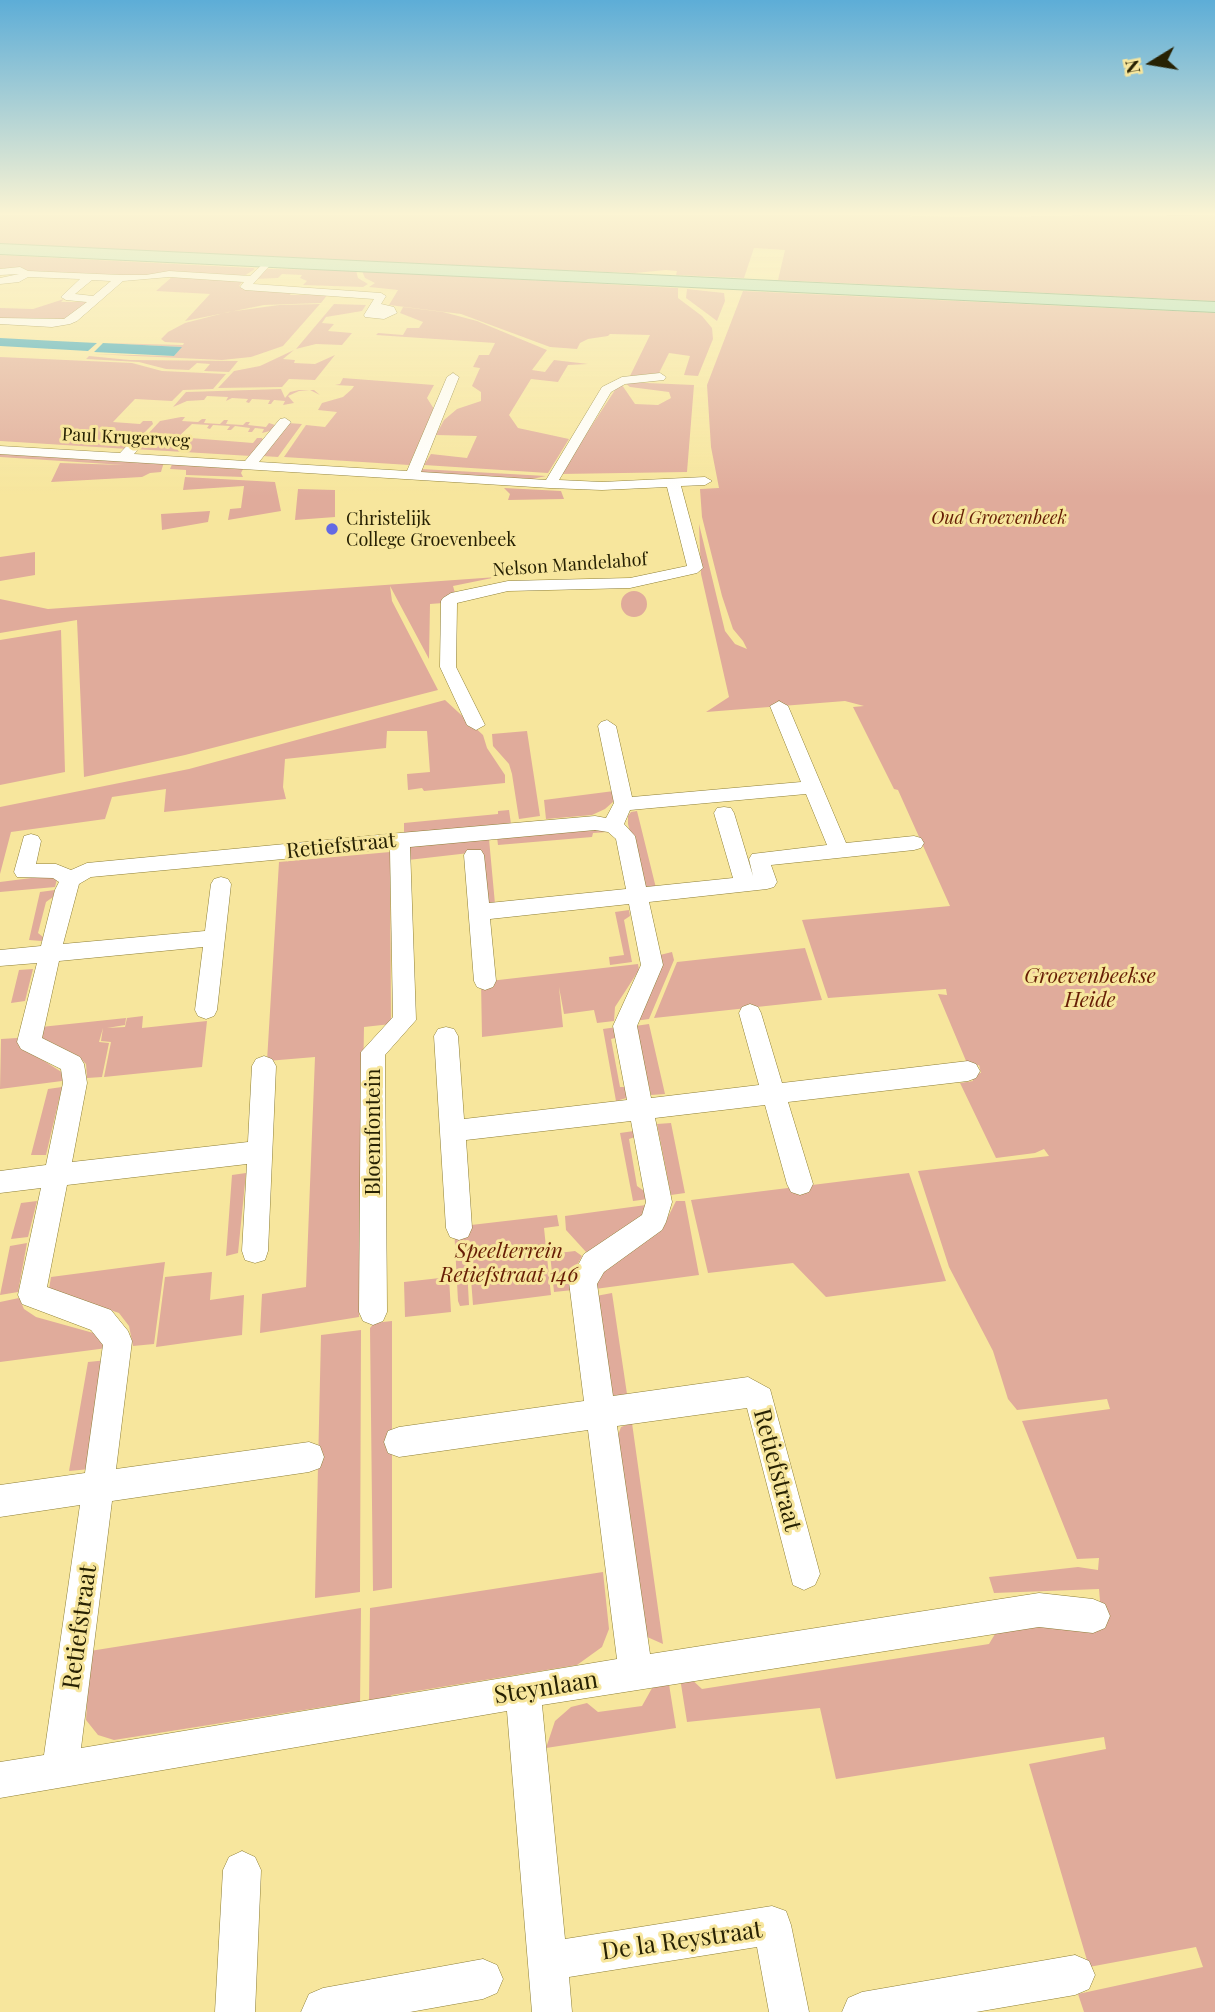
<!DOCTYPE html>
<style>
body{margin:0}
#map{position:relative;width:1215px;height:2012px;overflow:hidden;background:#f7e69d;font-family:"Playfair Display",serif}
canvas{display:block}
.north{position:absolute;left:1117px;top:28px;width:70px;height:70px;-webkit-text-stroke:5px #f7e69d;paint-order:stroke;rotate:259deg;font-size:19px;font-weight:700;line-height:28px;text-align:center;color:#272103}
.north::after{content:'';display:block;margin:auto;width:24px;height:32px;background:#272103;clip-path:polygon(50% 0,100% 100%,50% 72%,0 100%)}
</style>
<div id="map">
<canvas width="1215" height="2012"></canvas>
<div class="north">N</div>
</div>
<script>
const g = document.querySelector('canvas').getContext('2d');
g.lineJoin = 'round';
function paint(path, color) { g.fillStyle = color; g.fill(path, 'evenodd'); }
const shape = rows => new Path2D(rows.map(r => 'M' + r).join(''));
function strokePath(path, color, width, dash) { g.strokeStyle = color; g.lineWidth = width; g.lineCap = dash ? 'butt' : 'round'; g.setLineDash(dash || []); g.stroke(path); }
function write(font, color, halo, rows, align = 'center') {
  g.font = font + ' "Playfair Display",serif'; g.lineWidth = 6; g.setLineDash([]); g.textBaseline = 'middle'; g.strokeStyle = halo; g.fillStyle = color; for (const [text, x, y, turn = 0] of rows) {
    g.save(); g.translate(x, y); g.rotate((+turn || 0) * Math.PI / 180); g.textAlign = isNaN(turn) ? turn : align; if (halo) g.strokeText(text, 0, 0); g.fillText(text, 0, 0); g.restore();
  }
}
const green = shape([
 [0,215,911,215,908,217,1215,215,1215,301,778,280,785,250,754,248,744,278,676,275,677,271,666,270,635,273,578,271,0,244],
 [0,255,253,268,255,269,244,276,164,272,141,276,29,271,16,268,0,269],
 [267,269,356,270,358,278,368,284,363,287,303,285,307,281,300,278,302,275,282,274,278,278,255,279],
 [362,271,678,288,678,298,702,316,712,328,713,339,698,376,684,375,690,356,669,353,659,373,630,376,650,335,610,334,608,336,588,339,580,343,577,349,550,347,461,314,389,305,398,290,369,287,375,283,365,278],
 [173,276,242,282,239,286,244,289,291,293,290,295,328,294,321,303,264,305,185,321,210,294,156,291],
 [687,289,724,293,725,301,717,321,686,298],
 [743,291,1215,313,1215,2012,1084,2012,1078,1994,1203,1967,1196,1947,1089,1967,1029,1764,1106,1749,1104,1737,836,1779,820,1708,687,1722,680,1678,689,1677,702,1689,989,1644,998,1629,1041,1625,1102,1625,1099,1589,994,1593,989,1577,1078,1567,1098,1570,1099,1558,1077,1559,1022,1421,1110,1409,1107,1399,1017,1410,1008,1399,993,1351,949,1267,918,1171,1049,1156,1044,1149,1035,1153,996,1158,960,1083,973,1081,971,1074,981,1073,979,1065,969,1068,938,994,947,995,946,989,828,998,802,920,950,906,898,790,894,789,853,707,864,706,845,701,706,712,729,697,701,574,699,524,725,631,735,644,747,649,743,641,733,629,722,596,702,517,700,489,719,488,711,447,707,385],
 [64,299,61,302,88,302,67,319,0,318,0,308,33,309],
 [320,304,283,346,251,357,222,360,92,354,174,356,181,347,103,343,183,345,184,343,165,342,161,339,168,332,185,323,228,312,279,305],
 [334,304,366,305,362,311,326,317,322,323,334,324,328,331,352,333,342,345,316,344,296,349],
 [403,307,443,312,477,321,547,350,532,370,545,372,554,360,588,364,568,365,558,382,531,379,509,415,518,428,569,439,548,473,424,465,431,454,467,458,477,436,436,435,444,420,457,409,481,401,481,392,472,386,480,368,473,367,479,355,489,355,495,343,376,335,378,333,403,335,407,328,419,328,423,322,400,313],
 [294,350,283,359,295,360,294,363,315,364,335,355,315,380,289,379,282,387,218,388,234,371,260,366],
 [89,356,130,360,238,361,229,372,204,371,210,364,197,363,189,370,166,369,139,362,86,359],
 [0,357,132,363,162,371,226,374,213,389,183,390,172,401,135,399,113,422,140,424,143,421,152,421,153,424,128,449,0,441],
 [343,378,434,385,427,398,434,409,409,465,284,457,306,425,325,427,337,412,318,410,322,403,343,397,352,389,354,386,335,385,340,384],
 [624,382,694,385,687,472,560,474,617,387,622,385,635,404,658,405,671,398,669,392,630,387],
 [281,389,285,398,290,392,299,390,314,390,320,395,310,390,299,391,288,396,294,403,283,405,285,401,274,400,271,404,268,404,270,400,252,399,249,403,246,402,248,399,232,398,226,401,228,397,207,396,204,400,187,401,173,407,186,392],
 [181,417,185,417,182,421,198,422,202,419,206,419,204,423,220,424,224,420,228,420,226,424,243,425,246,422,250,422,248,425,266,427,269,423,275,425,270,431,262,433,264,429,255,428,252,432,248,432,250,428,235,426,231,430,227,430,230,426,213,425,210,429,207,428,209,425,192,424,178,437,253,443,257,438,262,438,263,441,251,456,134,449,160,421],
 [288,423,302,424,278,457,262,456],
 [0,454,164,462,161,472,150,473,142,477,51,482,60,463,124,465,0,457],
 [173,462,244,467,241,473,243,477,186,475,186,470,170,469],
 [421,469,546,476,532,479,419,473],
 [185,477,275,482,281,511,228,520,230,509,241,508,244,486,183,490],
 [504,488,561,491,564,499,508,500,510,494],
 [298,489,335,490,335,517,295,520],
 [210,511,208,522,162,530,161,514],
 [35,552,35,575,0,581,0,557],
 [497,577,453,586,455,593,443,603,430,604,429,659,390,586,392,601,438,690,185,755,84,777,77,620,0,633,0,599,48,609],
 '621 604a13 13 0 1 1 26 0a13 13 0 1 1-26 0Z',
 [61,630,65,772,0,785,0,640],
 [445,700,483,735,487,748,505,775,505,783,424,791,422,788,408,790,407,774,430,772,427,731,387,731,386,748,285,759,283,787,286,799,164,812,166,789,112,797,105,819,11,832,0,874,0,807,189,769],
 [527,731,540,816,519,819,512,774,509,764,493,746,492,734],
 [614,791,614,801,605,809,592,815,546,819,544,800],
 [509,810,511,824,404,833,404,823,498,814,498,811],
 [637,811,656,888,644,889,628,824,628,816,631,812],
 [597,828,607,832,593,833,592,837,498,845,497,837],
 [489,839,495,904,487,905,478,852,408,860,408,846],
 [390,852,391,1024,364,1027,359,1317,260,1333,262,1294,306,1287,315,1057,267,1061,279,862],
 [47,876,57,879,55,887,0,892,0,882],
 [55,890,53,897,46,902,38,933,43,937,42,941,29,940,40,892],
 [629,910,630,916,624,920,632,962,610,965,609,957,624,955,615,912],
 [805,948,822,1000,654,1018,677,962],
 [672,952,674,960,649,1019,635,1021,660,955],
 [638,964,639,970,615,1007,614,1021,597,1023,594,1010,564,1014,559,987,563,1027,482,1037,481,982],
 [33,969,25,1001,11,1003,19,970],
 [143,1016,142,1028,207,1021,202,1067,104,1077,111,1042,101,1041,103,1028,99,1042,109,1043,102,1077,87,1078,86,1064,80,1058,40,1039,41,1027,126,1018,125,1025,107,1028,125,1027,127,1018],
 [649,1024,665,1094,651,1095,635,1026],
 [617,1027,619,1037,611,1039,620,1087,628,1087,630,1097,616,1101,603,1029],
 [17,1038,21,1046,63,1073,62,1081,0,1089,1,1039],
 [62,1087,46,1155,31,1155,48,1089],
 [671,1123,685,1193,671,1195,657,1124],
 [634,1131,635,1137,629,1139,637,1186,647,1193,648,1199,633,1201,620,1133],
 [246,1173,238,1253,226,1256,232,1175],
 [909,1173,946,1281,826,1297,793,1263,708,1273,691,1200],
 [37,1201,28,1237,11,1239,21,1203],
 [676,1201,685,1201,699,1275,595,1289,595,1279,667,1219],
 [646,1205,645,1213,587,1253,566,1230,565,1216],
 [557,1215,559,1226,544,1228,551,1295,473,1305,470,1266,467,1267,469,1305,460,1306,458,1301,454,1227],
 [27,1243,18,1292,0,1295,10,1246],
 [575,1251,582,1256,572,1274,573,1290,554,1292,550,1254],
 [165,1262,154,1344,133,1346,129,1326,119,1313,49,1289,51,1277],
 [212,1272,210,1300,244,1295,242,1335,156,1347,165,1277],
 [449,1277,451,1312,405,1317,404,1282],
 [612,1293,627,1394,614,1396,608,1388,596,1296],
 [19,1298,24,1309,36,1317,97,1334,107,1348,0,1362,0,1302],
 [392,1321,392,1588,373,1591,370,1328,374,1323],
 [361,1330,360,1592,315,1598,321,1335],
 [108,1360,90,1469,69,1471,88,1362],
 [632,1423,663,1644,645,1636,617,1438,621,1427],
 [603,1572,609,1629,602,1647,577,1665,392,1695,380,1704,369,1705,370,1608],
 [361,1608,360,1708,347,1710,342,1704,114,1740,98,1735,86,1720,90,1651],
 [668,1678,676,1728,546,1748,555,1721,571,1707,587,1703,598,1712,642,1706,656,1681]
]);
const water = shape([
 [0,338,56,341,97,343,88,351,0,346],
 [103,343,182,347,174,356,94,352]
]);
const street = shape([
 [267,260,272,263,253,284,381,293,386,296,381,304,394,307,397,313,384,319,365,317,364,315,374,299,245,290,240,287,244,282,169,277,123,281,77,321,70,324,52,327,0,324,0,318,64,319,87,302,66,300,61,297,80,279,28,277,19,282,0,284,0,278,19,274,0,275,0,269,20,267,28,271,120,275,146,275,169,271,250,276,267,260],
 [92,280,111,281,93,296,75,294,92,280],
 [453,373,459,377,421,472,546,480,602,387,622,377,660,373,666,377,664,380,625,384,611,392,559,480,602,482,705,477,712,481,705,485,681,486,703,568,697,573,630,588,508,591,457,603,456,667,485,725,476,730,467,725,440,667,441,601,443,598,451,593,508,581,630,578,687,566,667,487,602,490,550,488,0,454,0,446,120,453,138,434,143,433,150,437,134,454,245,461,280,419,285,418,291,422,259,462,407,471,447,377,453,373],
 [779,701,788,706,846,843,914,836,921,838,924,843,921,848,914,850,771,865,777,882,774,887,767,889,649,902,663,965,637,1026,651,1098,759,1085,739,1013,742,1007,750,1004,758,1007,761,1013,782,1083,968,1061,976,1064,980,1071,976,1078,968,1081,788,1102,813,1184,809,1192,800,1195,791,1192,787,1184,765,1105,655,1118,672,1202,666,1222,662,1230,604,1272,597,1284,613,1396,748,1377,770,1389,820,1574,815,1585,804,1590,793,1585,747,1408,617,1426,650,1654,1039,1593,1093,1599,1105,1604,1110,1616,1105,1628,1093,1633,1039,1627,542,1705,565,1939,772,1906,786,1911,791,1925,809,2012,769,2012,757,1947,569,1977,572,2012,532,2012,507,1711,0,1798,0,1762,44,1755,80,1505,0,1517,0,1485,85,1473,103,1345,91,1330,22,1304,18,1295,41,1188,0,1193,0,1171,46,1165,63,1083,61,1069,21,1049,17,1042,37,963,0,966,0,950,41,946,55,890,59,882,53,878,17,877,14,872,24,836,31,834,38,836,41,841,36,864,56,864,71,870,87,863,400,833,595,816,606,818,614,803,598,726,601,722,607,720,616,726,632,797,801,782,770,706,779,701],
 [806,794,827,845,752,854,749,859,753,876,734,813,731,808,724,807,717,808,714,813,733,878,646,887,635,836,624,824,630,810,806,794],
 [595,830,608,832,616,839,626,889,489,903,484,855,481,850,467,850,464,855,474,981,477,987,485,990,493,987,496,981,490,919,629,904,641,965,613,1026,627,1100,464,1119,458,1036,454,1029,446,1027,438,1029,434,1036,446,1228,450,1237,459,1240,468,1237,472,1228,466,1140,631,1121,646,1202,642,1215,584,1254,569,1282,584,1401,399,1427,388,1431,384,1442,388,1453,399,1457,588,1430,617,1659,81,1748,112,1501,309,1472,320,1468,324,1457,320,1446,309,1442,116,1469,132,1341,128,1331,111,1310,47,1287,67,1185,247,1164,242,1251,245,1260,255,1263,265,1260,268,1251,276,1066,272,1059,264,1056,256,1059,252,1066,248,1142,72,1162,87,1083,84,1064,80,1057,42,1038,59,961,203,947,195,1010,198,1016,206,1019,214,1016,217,1010,231,884,228,879,221,877,214,879,211,884,205,931,63,944,79,884,91,877,390,849,393,1017,361,1052,359,1312,363,1321,373,1325,383,1321,387,1312,385,1055,416,1020,410,847,595,830],
 [242,1851,255,1857,261,1870,255,2012,215,2012,223,1870,229,1857,242,1851],
 [1075,1955,1089,1961,1095,1975,1089,1989,1075,1995,976,2012,842,2012,848,1998,862,1992,1075,1955],
 [483,1959,497,1965,503,1979,497,1993,483,1999,410,2012,301,2012,309,1994,323,1988,483,1959]
]);
const primary = shape([
 [0,244,1215,302,1215,312,0,254,0,244]
]);
const markers = [
 [332,529,7,"#646ae3"]
];
const farStreetnames = [
 ["Paul Krugerweg",126,438,3],
 ["Nelson Mandelahof",570,565,-4]
];
const farParknames = [
 ["Oud Groevenbeek",999,518]
];
const farPoinames = [
 ["Christelijk",346,519],
 ["College Groevenbeek",346,540]
];
const streetNames = [
 ["Retiefstraat",341,846,-6],
 ["Bloemfontein",373,1132,-90]
];
const parkNames = [
 ["Groevenbeekse",1090,976],
 ["Heide",1090,1000],
 ["Speelterrein",509,1251],
 ["Retiefstraat 146",509,1275]
];
const nearStreetnames = [
 ["Retiefstraat",777,1470,75],
 ["Retiefstraat",80,1627,-82],
 ["Steynlaan",546,1688,-9],
 ["De la Reystraat",682,1941,-8]
];
paint(green, '#e0ab9b');
paint(water, '#2da2bd');
strokePath(street, '#8e7f36', 1);
strokePath(primary, '#539263', 2);
paint(street, '#fff');
paint(primary, '#a6e2c1');
const sky = g.createLinearGradient(0, 0, 0, 497);
sky.addColorStop(0, '#5dadd7');
sky.addColorStop(0.43, '#fbf4d3');
sky.addColorStop(1, '#fbf4d300');
g.fillStyle = sky;
g.fillRect(0, 0, 1215, 497);
for (const [x, y, r, color] of markers) { const dot = new Path2D(); dot.arc(x, y, r, 0, 2 * Math.PI); g.fillStyle = color; g.fill(dot); strokePath(dot, '#f7e69d', 2.5); }
write('18px', '#272103', '#f7e69d', farStreetnames);
write('italic 18px', '#661d05', '#f7e69d', farParknames);
write('18px', '#272103', '#f7e69d', farPoinames, 'left');
write('21px', '#272103', '#f7e69d', streetNames);
write('italic 21px', '#661d05', '#f7e69d', parkNames);
write('24px', '#272103', '#f7e69d', nearStreetnames);
</script>
